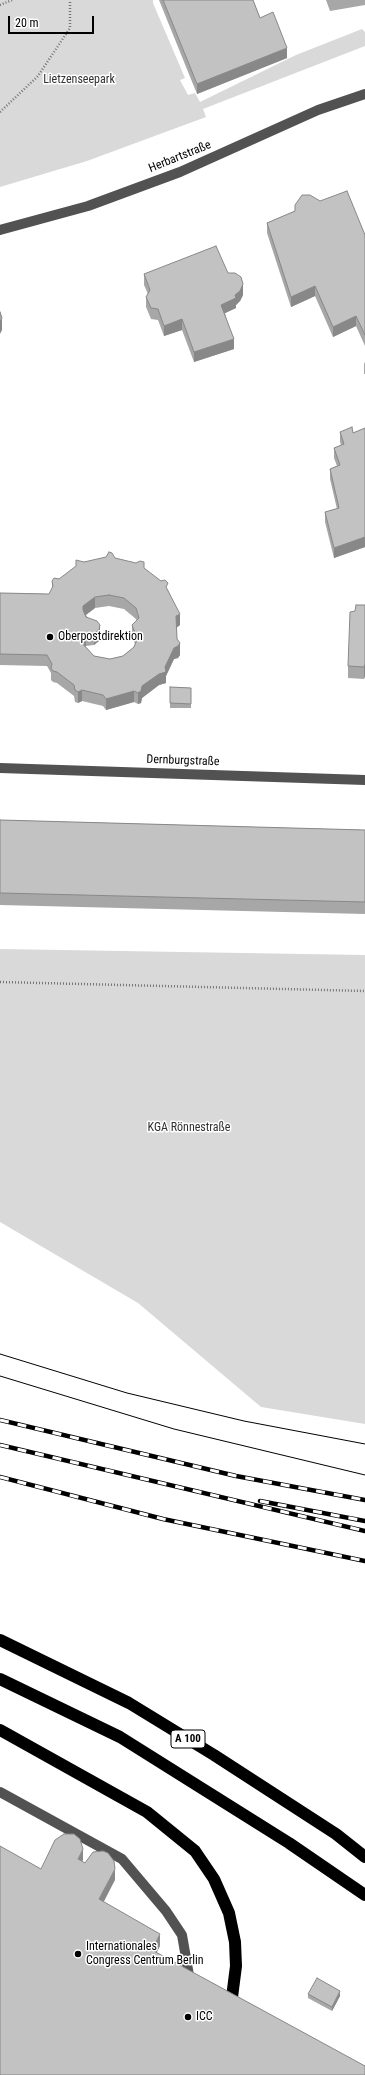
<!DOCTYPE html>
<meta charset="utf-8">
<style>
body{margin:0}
#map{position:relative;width:365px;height:2075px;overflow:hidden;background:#fff;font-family:"Roboto Condensed",sans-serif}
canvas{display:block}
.scale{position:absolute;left:8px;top:16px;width:86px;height:18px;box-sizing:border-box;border:2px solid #000;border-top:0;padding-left:5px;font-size:12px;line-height:14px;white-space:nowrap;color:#000;-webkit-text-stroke:3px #fff;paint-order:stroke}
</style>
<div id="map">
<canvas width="365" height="2075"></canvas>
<div class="scale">20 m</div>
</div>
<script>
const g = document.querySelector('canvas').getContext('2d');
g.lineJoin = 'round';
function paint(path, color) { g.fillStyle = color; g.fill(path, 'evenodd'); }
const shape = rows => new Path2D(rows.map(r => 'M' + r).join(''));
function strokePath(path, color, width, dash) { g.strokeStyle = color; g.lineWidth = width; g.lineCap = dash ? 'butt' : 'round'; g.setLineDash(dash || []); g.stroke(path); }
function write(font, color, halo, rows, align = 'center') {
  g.font = font + ' "Roboto Condensed",sans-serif'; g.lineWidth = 3; g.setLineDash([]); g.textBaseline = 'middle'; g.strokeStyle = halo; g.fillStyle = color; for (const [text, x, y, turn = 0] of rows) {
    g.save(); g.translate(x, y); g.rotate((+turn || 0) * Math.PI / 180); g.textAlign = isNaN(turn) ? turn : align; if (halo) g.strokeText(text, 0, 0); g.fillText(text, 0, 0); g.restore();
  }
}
const green = shape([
 [0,0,153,0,153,3,185,78,180,80,188,95,195,93,200,102,296,55,362,29,365,32,365,46,203,109,206,117,87,161,0,187],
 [0,949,365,955,365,1424,261,1407,138,1303,0,1222]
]);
const path = shape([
 [0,5,12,0],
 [0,112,38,76,70,28,70,0],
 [0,982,365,991]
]);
const minor = shape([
 [0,230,88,206,180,172,318,110,365,94],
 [0,768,365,780],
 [0,1792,122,1859,166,1911,182,1935,190,1981]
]);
const highway = shape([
 [0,1640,129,1703,214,1755,336,1834,365,1857],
 [0,1679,120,1737,289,1843,365,1895],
 [0,1730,147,1812,195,1851,214,1879,229,1913,235,1942,236,1966,231,2005]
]);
const tram = shape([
 [0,1354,127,1393,244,1421,365,1444],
 [0,1376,174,1429,365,1475]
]);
const rail = shape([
 [0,1420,236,1476,365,1500],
 [0,1445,365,1531],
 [0,1477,163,1519,365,1561],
 [260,1501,365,1521]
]);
const wall = shape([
 [159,0,253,0,260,18,287,58,197,94],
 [326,0,365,0,365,5,330,11],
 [295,205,365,235,365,346,356,326,333,337,315,296,291,307,267,233,267,223,295,211],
 [228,273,243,295,240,301,236,305,236,308,225,313,234,349,194,362,182,330,164,336,158,320,151,319,146,307,146,297,148,294,144,285,144,274],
 [365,362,365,374,364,374,364,364],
 [365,428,365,547,334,558,325,522,325,512,337,509,330,479,330,469,337,466,334,458,334,448,341,445,340,442,340,432,353,433],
 [115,558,144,568,168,590,180,625,176,628,177,639,180,655,178,658,174,659,166,676,166,683,159,685,142,698,141,703,138,704,134,702,106,710,103,706,82,701,78,703,75,702,74,696,57,683,53,682,51,680,51,673,47,666,0,665,0,593,49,594,52,589,52,581,59,579,84,562],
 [109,606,124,609,136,619,137,621,132,625,132,637,135,644,134,647,123,656,110,659,94,656,86,647,86,646,94,645,99,641,100,637,86,615,95,608],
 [365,605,365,676,364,679,348,678,348,666,355,611],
 [170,687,191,688,191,708,170,708],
 [0,820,365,830,365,914,0,905],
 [308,1994,340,1996,332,2011,308,1998]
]);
const shadedWall = shape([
 [287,48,287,58,197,94,197,84],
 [243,284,243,295,240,301,236,305,236,308,221,315,221,305,235,295],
 [315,286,315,296,291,307,291,297],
 [356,316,356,326,333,337,333,327],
 [2,318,2,330,0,334,0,322],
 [182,319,182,330,164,336,164,326],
 [234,339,234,349,194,362,194,352],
 [365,537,365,547,334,558,334,548],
 [95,597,95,608,83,617,83,606],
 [180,614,180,625,176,628,176,616],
 [100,625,100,637,99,641,94,645,94,633],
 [86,634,86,646,81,653,81,642],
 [180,643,180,655,178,658,174,659,166,676,166,683,159,685,142,698,141,703,138,704,138,693,142,686,174,648],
 [365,664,365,676,364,679,364,667],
 [82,690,82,701,78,703,78,692],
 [134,691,134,702,106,710,106,699],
 [83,1849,83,1860,78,1870,78,1859],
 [115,1869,115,1880,99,1911,99,1899],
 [160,1934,160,1946,152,1962,152,1950],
 [340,1991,340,1996,332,2011,332,2007]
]);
const building = shape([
 [163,0,253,0,260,18,273,12,287,48,197,84,163,0],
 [347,191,365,235,365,335,356,316,333,327,315,286,291,297,267,223,295,211,295,205,302,195,310,195,320,201,347,191],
 [216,246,228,273,235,273,241,277,243,284,240,291,235,295,236,298,221,305,234,339,194,352,182,319,164,326,158,309,151,308,146,297,150,290,144,274,216,246],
 [0,312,2,318,0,322,0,312],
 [352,427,353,433,365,428,365,537,334,548,325,512,339,508,330,469,340,465,334,448,344,444,340,432,352,427],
 [109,552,112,553,115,558,136,563,140,561,144,562,144,568,161,581,165,580,168,583,166,587,180,614,176,616,177,639,180,643,178,646,174,648,165,667,166,672,159,674,142,686,141,691,138,693,134,691,106,699,103,695,82,690,78,692,75,690,74,685,57,672,53,671,51,668,52,664,47,655,0,654,0,593,49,594,53,586,52,581,54,578,59,579,76,566,76,560,84,562,106,557,109,552],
 [109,595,124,598,136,608,139,618,132,625,135,633,139,635,134,647,123,656,110,659,94,656,81,642,86,634,94,633,99,630,100,625,97,621,86,617,83,610,83,606,95,597,109,595],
 [356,605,365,605,365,664,364,667,348,666,350,612,355,611,356,605],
 [170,687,191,688,191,704,170,703,170,687],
 [0,820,365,830,365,902,0,893,0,820],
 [64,1834,74,1834,80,1839,83,1849,78,1859,85,1863,93,1852,103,1851,108,1853,114,1861,115,1869,99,1899,160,1934,152,1950,365,2066,365,2075,0,2075,0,1846,41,1869,55,1840,64,1834],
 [317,1978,340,1991,332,2007,308,1994,317,1978]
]);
const markers = [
 [50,637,4,"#000"],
 [78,1954,4,"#000"],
 [188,2017,4,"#000"]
];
const shields = [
 [188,1739,34]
];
const shieldNames = [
 ["A 100",188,1739]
];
const parkNames = [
 ["Lietzenseepark",79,80],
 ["KGA Rönnestraße",189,1128]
];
const streetNames = [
 ["Herbartstraße",180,157,-22],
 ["Dernburgstraße",183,761,2]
];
const poiNames = [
 ["Oberpostdirektion",58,637],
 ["Internationales",86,1947],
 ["Congress Centrum Berlin",86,1961],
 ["ICC",196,2017]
];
paint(green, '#d9d9d9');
strokePath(path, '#747474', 2.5, [1, 2]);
strokePath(minor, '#525252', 10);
strokePath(highway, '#000', 12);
strokePath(tram, '#000', 1);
strokePath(rail, '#000', 4.5);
strokePath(rail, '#fff', 3, [9]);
paint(wall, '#a7a7a7');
paint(shadedWall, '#888');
paint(building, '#c2c2c2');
strokePath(building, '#888', 1);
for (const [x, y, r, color] of markers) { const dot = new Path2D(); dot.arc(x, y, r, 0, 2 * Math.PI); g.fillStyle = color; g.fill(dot); strokePath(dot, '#fff', 1.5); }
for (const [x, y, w] of shields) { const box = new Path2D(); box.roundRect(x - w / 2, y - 9, w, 18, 3); g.fillStyle = '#fff'; g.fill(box); strokePath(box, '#000', 1); }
write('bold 11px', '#000', null, shieldNames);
write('12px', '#303030', '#fff', parkNames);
write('12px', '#000', '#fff', streetNames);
write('12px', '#000', '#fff', poiNames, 'left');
</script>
